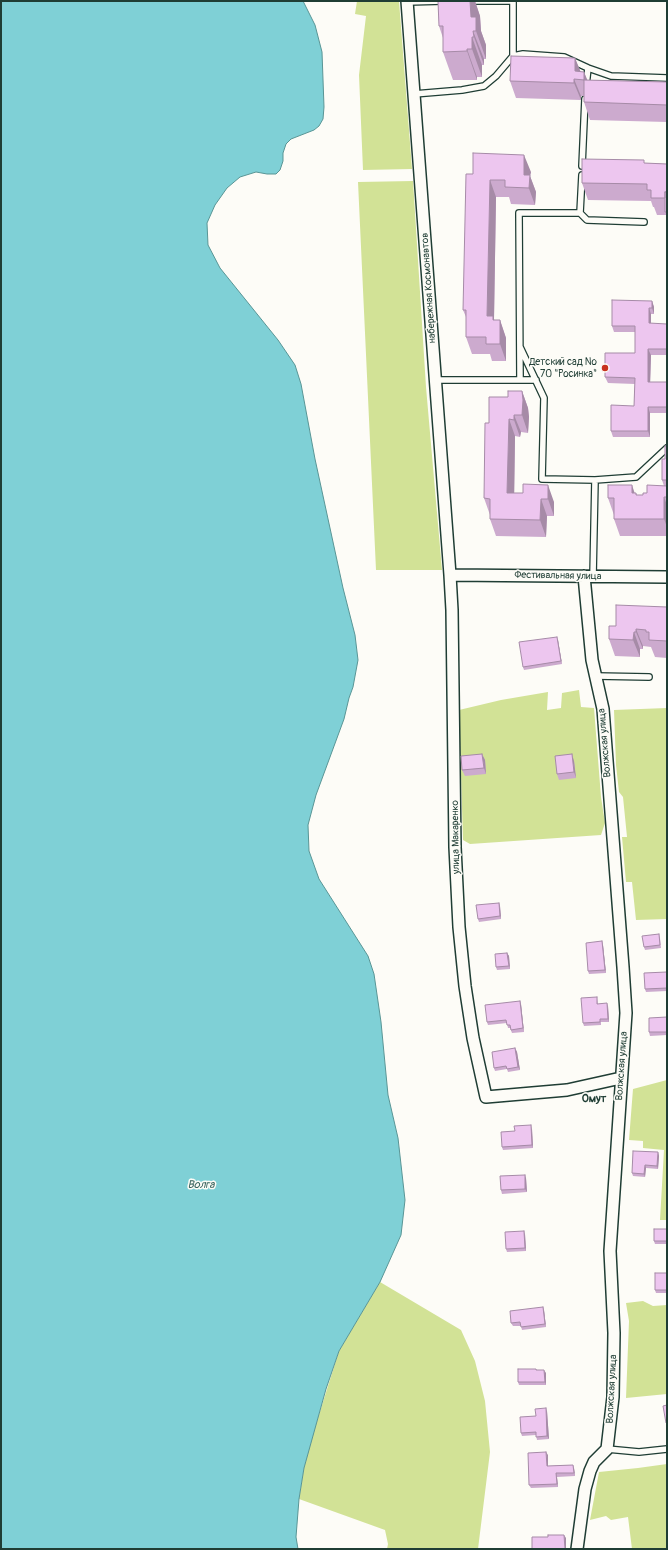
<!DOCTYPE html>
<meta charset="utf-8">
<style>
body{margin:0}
#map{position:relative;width:668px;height:1550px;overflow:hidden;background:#fdfcf7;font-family:Pangolin,sans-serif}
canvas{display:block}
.frame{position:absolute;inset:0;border:2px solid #1f3d34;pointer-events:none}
</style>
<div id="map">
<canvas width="668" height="1550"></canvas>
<div class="frame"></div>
</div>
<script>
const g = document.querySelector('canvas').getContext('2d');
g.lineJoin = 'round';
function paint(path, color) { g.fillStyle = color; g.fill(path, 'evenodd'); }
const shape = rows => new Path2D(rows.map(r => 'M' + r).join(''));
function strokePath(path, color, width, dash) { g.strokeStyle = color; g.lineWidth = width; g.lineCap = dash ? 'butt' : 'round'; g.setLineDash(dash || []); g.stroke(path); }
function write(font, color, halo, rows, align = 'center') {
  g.font = font + ' Pangolin,sans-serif'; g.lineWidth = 3; g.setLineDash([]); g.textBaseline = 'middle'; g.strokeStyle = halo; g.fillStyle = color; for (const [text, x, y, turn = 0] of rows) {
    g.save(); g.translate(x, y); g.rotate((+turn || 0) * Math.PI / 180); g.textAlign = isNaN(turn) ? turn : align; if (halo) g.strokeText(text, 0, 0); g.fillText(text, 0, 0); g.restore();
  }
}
const green = shape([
 [357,1,399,1,412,169,363,170,359,75,366,16,355,14],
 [413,181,426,387,442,570,376,570,358,182],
 [579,690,581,707,594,708,601,797,605,823,601,835,470,844,463,840,459,710,501,700,548,692,547,710,561,708,562,693],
 [667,708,667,919,636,920,632,882,626,882,622,837,627,837,623,797,619,792,616,765,614,710],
 [667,1080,667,1220,660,1220,664,1150,643,1148,643,1141,629,1140,633,1089],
 [380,1282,461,1330,475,1361,485,1401,490,1452,478,1549,387,1549,388,1544,385,1530,299,1499,304,1468,311,1440,339,1351],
 [643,1301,653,1306,667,1305,667,1394,626,1398,629,1321,626,1303],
 [667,1464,667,1549,632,1549,628,1517,611,1520,606,1516,590,1520,599,1472,638,1468]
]);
const water = shape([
 [1,1,303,1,315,25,322,52,324,107,323,119,319,126,314,130,291,139,286,144,283,153,283,161,280,170,276,174,267,174,256,172,240,177,227,188,215,205,207,223,208,245,220,268,278,340,295,365,301,384,315,459,343,588,355,635,358,660,353,687,349,698,344,719,316,795,308,825,309,851,319,879,368,956,374,974,381,1022,388,1095,398,1138,405,1200,401,1235,380,1282,339,1351,326,1389,304,1468,299,1499,296,1537,298,1549,1,1549,1,1]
]);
const service = shape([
 [469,1,513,1],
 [513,1,513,56],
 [407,2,444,1],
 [586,86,588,68],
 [414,94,462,90,484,86,496,76,513,56,523,54,564,57,588,68,611,76,667,78],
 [582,166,585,99],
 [580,213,582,175],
 [520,347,544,398,542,479,595,480,636,477,667,448],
 [436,380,536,380],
 [520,380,519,213,580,213,587,220,644,222],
 [593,576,595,480],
 [596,676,649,677],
 [607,1449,639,1452,667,1449]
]);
const minor = shape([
 [407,1,450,575,452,610,455,847,459,927,465,986,473,1038,486,1097,567,1090,621,1078],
 [450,575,667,577],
 [577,1549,585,1489,590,1471,594,1462,607,1449,613,1397,614,1333,610,1251,626,1013,623,967,603,709,592,660,584,576]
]);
const wall = shape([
 [438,1,475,1,480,16,481,31,486,45,486,59,484,59,484,65,482,65,482,77,477,77,477,80,453,80,443,52,443,38,439,26],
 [575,58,580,72,584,72,587,80,667,82,667,122,590,120,584,102,584,96,581,96,581,100,516,98,510,81],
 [645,163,667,164,667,217,666,215,657,215,654,207,653,207,651,201,588,200,582,183],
 [531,172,530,176,536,192,535,205,511,204,509,197,496,197,494,319,494,320,500,320,506,338,506,361,492,361,490,354,472,354,466,337,466,317,463,310,473,174],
 [652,301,654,307,654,314,651,314,651,324,667,324,667,355,651,355,650,382,667,382,667,413,650,413,650,437,613,437,611,431,634,406,635,384,608,383,605,377,635,353,635,332,614,332,612,326],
 [522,391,528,408,529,417,528,433,521,432,520,437,515,436,514,493,523,493,523,484,554,502,554,516,547,516,546,537,496,536,490,519,490,515,484,498,489,423,508,397],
 [667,446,667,536,620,536,614,519,614,515,608,498,635,493,636,493,637,495,643,495,647,493,664,486,662,480],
 [667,607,667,658,655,657,651,647,643,646,643,649,640,649,640,657,615,656,609,639,616,626],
 [558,640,562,664,524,670,523,667],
 [482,754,485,760,486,774,465,776,462,770],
 [574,761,576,778,559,780,557,774],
 [499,903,500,906,501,919,479,922,478,919],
 [659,934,660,938,661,948,645,950,644,947],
 [602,941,603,945,606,973,589,974,588,971],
 [507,953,509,956,510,969,497,970,496,967],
 [667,972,667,991,646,992,645,989],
 [597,997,598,1004,608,1006,609,1022,601,1022,601,1025,584,1026,583,1023],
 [520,1001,521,1004,524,1032,512,1033,510,1028,508,1028,507,1023,488,1025,487,1022],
 [667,1017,667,1035,650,1036,649,1032],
 [515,1048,517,1052,520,1070,508,1072,507,1069,495,1071,494,1068],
 [532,1129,533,1148,503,1150,502,1147,515,1131],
 [658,1152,659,1156,658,1169,646,1168,645,1177,633,1176,632,1173],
 [526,1178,527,1192,502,1194,501,1190],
 [667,1229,667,1244,655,1244,654,1241],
 [525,1234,526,1251,507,1252,506,1249],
 [667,1273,667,1293,656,1293,655,1290],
 [543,1307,544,1310,546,1327,522,1330,521,1326,513,1326,511,1323],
 [536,1369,537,1370,546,1373,546,1385,519,1385,518,1382],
 [547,1411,549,1439,537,1440,536,1435,522,1436,521,1433],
 [548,1455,548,1466,573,1465,574,1468,575,1476,557,1477,558,1487,531,1488,529,1485]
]);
const shadedWall = shape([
 [470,1,475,1,480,16,481,31,486,45,486,59,471,17],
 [473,31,484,59,484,65,474,37],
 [472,37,482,65,482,77,472,49],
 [467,49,477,77,477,80,467,51],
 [575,58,582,75,575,71],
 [584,72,591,89,584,80],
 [574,79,581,96,581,100,574,83],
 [524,155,531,172,530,176,536,192,535,205,524,175],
 [490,180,496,197,494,319,499,333,487,316],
 [652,301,654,307,654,314,652,308],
 [649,308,651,314,651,330,649,323],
 [500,320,506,338,506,361,500,344],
 [648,349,651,355,650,388,648,382],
 [522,391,528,408,529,417,528,433,522,415],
 [648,407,650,413,650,437,648,431],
 [514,415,521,432,520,437,514,420],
 [509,419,515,436,514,510,507,493],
 [548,485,554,502,554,516,548,499],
 [632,485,638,503,632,493],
 [664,497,667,505,667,527,664,519],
 [541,499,547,516,546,537,540,520],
 [636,629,643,646,643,649,636,632],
 [634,632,640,649,640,657,633,640],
 [557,637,558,640,562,664,561,661],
 [482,754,485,760,486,774,484,768],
 [572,754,574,761,576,778,574,772],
 [499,903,500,906,501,919,500,916],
 [602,941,603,945,606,973,605,970],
 [507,953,509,956,510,969,509,966],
 [520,1001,521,1004,524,1032,523,1028],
 [607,1003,608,1006,609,1022,608,1019],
 [515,1048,517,1052,520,1070,518,1067],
 [531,1125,532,1129,533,1148,532,1145],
 [658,1152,659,1156,658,1169,657,1166],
 [645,1165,646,1168,645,1177,644,1174],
 [525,1175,526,1178,527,1192,525,1189],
 [524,1231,525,1234,526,1251,525,1248],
 [543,1307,544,1310,546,1327,545,1324],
 [544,1370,546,1373,546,1385,545,1382],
 [546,1408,547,1411,549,1439,547,1436],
 [546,1452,548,1455,548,1470,547,1466],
 [573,1465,574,1468,575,1476,574,1473],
 [556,1473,557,1477,558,1487,557,1484],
 [564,1535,566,1538,566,1549,565,1549]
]);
const building = shape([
 [438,1,470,1,471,17,476,17,476,31,473,31,474,37,472,37,472,49,467,49,467,51,443,52,443,26,439,26,438,1],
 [511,56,575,58,575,71,584,72,584,80,574,79,574,83,510,81,511,56],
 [584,80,667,82,667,105,584,102,584,80],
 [473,153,524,155,524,175,530,175,529,188,505,187,505,180,490,180,487,316,493,316,493,320,500,320,500,344,486,344,486,337,466,337,466,310,463,310,466,174,473,174,473,153],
 [582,159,644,160,644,163,667,164,667,192,665,192,665,198,651,198,651,190,647,190,647,184,582,183,582,159],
 [665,192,667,192,667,212,665,212,665,192],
 [612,300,652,301,652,308,649,308,649,323,667,324,667,349,648,349,648,382,667,382,667,407,648,407,648,431,611,431,611,405,634,406,635,378,605,377,605,353,635,353,635,326,612,326,612,300],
 [508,391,522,391,523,400,522,415,514,415,514,420,509,419,507,493,523,493,523,484,548,485,548,499,541,499,540,520,490,519,490,499,484,498,485,423,489,423,489,397,508,397,508,391],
 [665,446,667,446,667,480,662,480,662,459,665,459,665,446],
 [608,485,632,485,632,493,636,493,636,495,643,495,643,493,647,493,647,485,667,486,667,497,664,497,664,519,614,519,614,498,608,498,608,485],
 [616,605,667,607,667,641,649,640,649,632,646,632,646,630,636,629,636,632,634,632,633,640,609,639,609,626,616,626,616,605],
 [557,637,561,661,523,667,519,642,557,637],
 [482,754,484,768,462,770,461,756,482,754],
 [572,754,574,772,557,774,555,756,572,754],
 [499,903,500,916,478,919,476,905,499,903],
 [659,934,660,945,644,947,642,936,659,934],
 [602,941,605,970,588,971,586,943,602,941],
 [507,953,509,966,496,967,495,954,507,953],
 [667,972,667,988,645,989,644,973,667,972],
 [597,997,597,1004,607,1003,608,1019,600,1019,600,1022,583,1023,581,998,597,997],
 [520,1001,523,1028,511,1030,510,1025,507,1025,506,1020,487,1022,485,1005,520,1001],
 [667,1017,667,1032,649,1032,649,1018,667,1017],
 [515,1048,518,1067,507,1069,506,1066,494,1068,492,1052,515,1048],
 [531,1125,532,1145,502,1147,501,1132,515,1131,514,1126,531,1125],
 [633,1151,658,1152,657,1166,645,1165,644,1174,632,1173,633,1151],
 [525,1175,525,1189,501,1190,500,1176,525,1175],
 [654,1229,667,1229,667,1241,654,1241,654,1229],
 [524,1231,525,1248,506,1249,505,1232,524,1231],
 [655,1273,667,1273,667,1290,655,1290,655,1273],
 [543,1307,545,1324,521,1327,520,1322,511,1323,510,1311,543,1307],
 [518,1369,536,1369,536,1370,544,1370,545,1382,518,1382,518,1369],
 [667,1405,667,1422,666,1423,663,1406,667,1405],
 [546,1408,547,1436,536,1437,536,1432,521,1433,520,1417,536,1416,535,1409,546,1408],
 [546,1452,547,1466,573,1465,574,1473,556,1473,557,1484,529,1485,528,1453,546,1452],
 [548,1535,564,1535,565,1549,532,1549,532,1537,548,1537,548,1535]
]);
const markers = [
 [605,368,4,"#c8321e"]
];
const streetNames = [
 ["набережная Космонавтов",429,288,-94],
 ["Фестивальная улица",558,576,1],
 ["Волжская улица",605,743,-95],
 ["улица Макаренко",456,837,-91],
 ["Волжская улица",622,1066,-86],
 ["Волжская улица",612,1389,-87]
];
const poiNames = [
 ["Детский сад №",597,362],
 ["70 \"Росинка\"",597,374]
];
const neighbourhoodNames = [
 ["Омут",594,1099]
];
const waterNames = [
 ["Волга",201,1185]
];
paint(green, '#d2e296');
paint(water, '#7fd0d6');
strokePath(water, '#599595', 1);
strokePath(service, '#1f3d34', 8);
strokePath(minor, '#1f3d34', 14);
strokePath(service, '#fdfcf7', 5.5);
strokePath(minor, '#fdfcf7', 11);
paint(wall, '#ccaace');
paint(shadedWall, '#a68ba7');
paint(building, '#edc6ef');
strokePath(building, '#a68ba7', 1);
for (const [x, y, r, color] of markers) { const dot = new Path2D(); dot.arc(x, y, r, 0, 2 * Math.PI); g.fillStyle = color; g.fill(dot); strokePath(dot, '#fdfcf7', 1.5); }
write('10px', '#1f3d34', '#fdfcf7', streetNames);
write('10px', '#1f3d34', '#fdfcf7', poiNames, 'right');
write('bold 11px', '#1f3d34', '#fdfcf7', neighbourhoodNames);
write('italic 11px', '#37625c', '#fdfcf7', waterNames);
</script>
